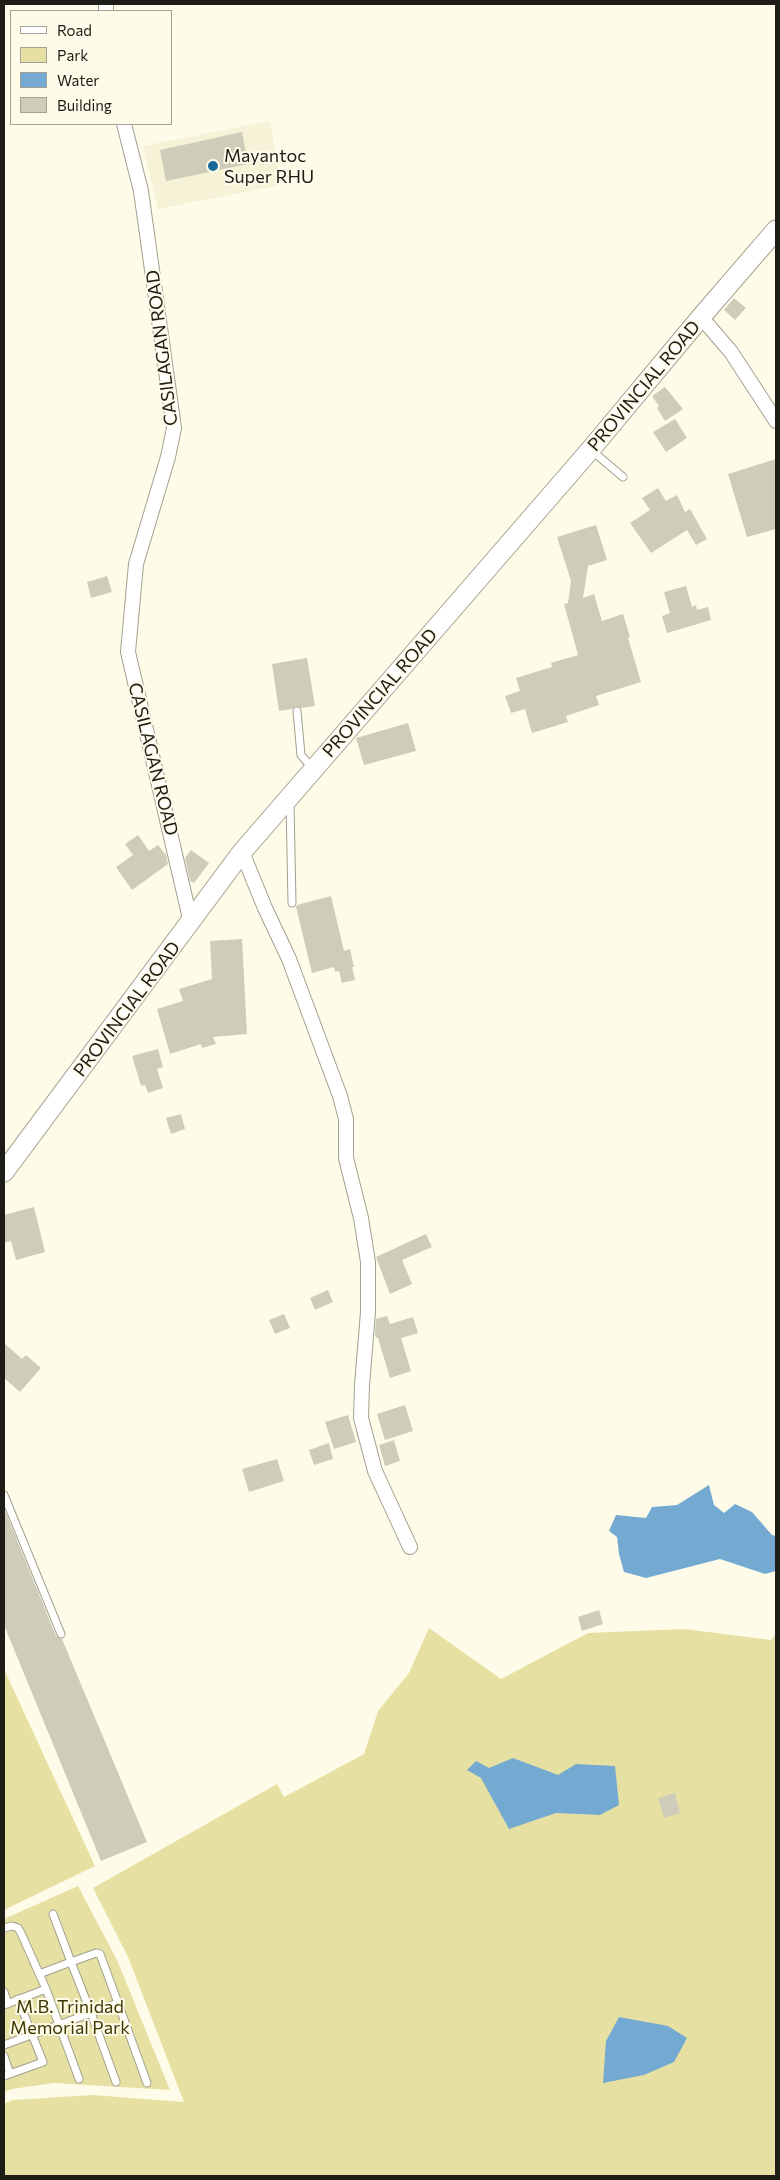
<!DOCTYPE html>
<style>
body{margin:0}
#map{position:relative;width:780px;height:2180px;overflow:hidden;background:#fefce9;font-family:Commissioner,sans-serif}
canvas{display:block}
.frame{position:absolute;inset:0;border:5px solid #1d1c16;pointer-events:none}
.legend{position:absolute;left:10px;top:10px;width:162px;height:115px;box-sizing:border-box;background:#fefce9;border:1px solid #a4a295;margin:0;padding:6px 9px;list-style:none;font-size:15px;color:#1d1c16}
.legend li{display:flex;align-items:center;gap:10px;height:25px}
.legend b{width:25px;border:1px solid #a4a295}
</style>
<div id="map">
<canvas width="780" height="2180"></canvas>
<div class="frame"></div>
<ul class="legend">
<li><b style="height:6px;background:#fff"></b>Road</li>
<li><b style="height:14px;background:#e7e0a3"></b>Park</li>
<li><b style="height:14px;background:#74aad2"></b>Water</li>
<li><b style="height:14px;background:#cfcdba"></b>Building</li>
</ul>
</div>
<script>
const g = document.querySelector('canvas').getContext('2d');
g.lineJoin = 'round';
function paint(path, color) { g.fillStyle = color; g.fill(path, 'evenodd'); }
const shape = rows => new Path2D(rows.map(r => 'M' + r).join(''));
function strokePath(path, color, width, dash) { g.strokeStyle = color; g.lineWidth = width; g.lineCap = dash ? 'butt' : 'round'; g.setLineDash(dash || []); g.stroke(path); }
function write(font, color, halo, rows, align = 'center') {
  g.font = font + ' Commissioner,sans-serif'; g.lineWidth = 4; g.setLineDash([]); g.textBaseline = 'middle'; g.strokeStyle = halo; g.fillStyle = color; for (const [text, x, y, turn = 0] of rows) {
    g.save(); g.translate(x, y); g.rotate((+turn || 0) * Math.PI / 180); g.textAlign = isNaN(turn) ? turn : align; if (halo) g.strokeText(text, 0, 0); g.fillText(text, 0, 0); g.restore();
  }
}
const built = shape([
 [270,121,281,185,158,209,143,146]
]);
const green = shape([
 [429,1628,501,1679,588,1633,684,1629,771,1640,776,1634,776,2176,4,2176,4,2104,12,2100,93,2095,184,2102,128,1957,93,1888,277,1784,284,1797,364,1754,378,1711,409,1673],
 [4,1669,95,1866,4,1910],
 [78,1886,117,1960,170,2090,54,2083,12,2089,4,2092,4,1919]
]);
const water = shape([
 [709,1485,714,1505,724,1513,735,1504,752,1512,772,1535,776,1536,776,1571,765,1574,720,1559,646,1578,624,1572,619,1554,617,1537,609,1531,616,1515,646,1518,652,1507,677,1505],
 [513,1758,558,1775,576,1764,615,1766,619,1805,600,1815,556,1813,509,1829,481,1778,467,1770,476,1761,489,1768],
 [619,2017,668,2026,687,2038,674,2062,644,2075,603,2083,606,2041]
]);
const building = shape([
 [242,132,248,164,166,181,160,150],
 [734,298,746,308,735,320,724,310],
 [665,387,683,409,665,421,657,408,659,406,652,396],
 [675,419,687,438,666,452,653,432],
 [776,459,776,529,747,537,728,474],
 [658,488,666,501,677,495,685,512,690,509,707,539,696,545,687,530,651,553,630,523,650,510,642,498],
 [596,525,607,560,588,566,583,598,594,594,602,621,623,614,630,637,628,638,641,682,596,696,599,705,566,716,568,722,532,733,525,709,511,713,505,696,520,691,516,678,552,667,551,663,578,655,564,604,568,603,571,581,557,537],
 [107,576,112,592,91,598,87,582],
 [686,586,692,607,696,605,697,610,708,607,711,620,667,633,662,616,670,613,664,592],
 [307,658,315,706,301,708,296,706,292,709,279,711,272,664],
 [408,723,416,751,364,765,356,738],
 [138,835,149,851,158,845,166,855,168,864,132,890,116,867,133,855,125,844],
 [191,850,209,863,194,883,190,881,185,858],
 [331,896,344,951,350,949,354,967,352,967,355,980,342,983,339,971,335,972,334,967,312,973,296,907,297,905],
 [242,939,247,1034,213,1037,216,1044,202,1048,201,1044,170,1054,157,1009,183,1001,179,989,212,979,210,941],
 [158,1049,163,1067,157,1069,163,1088,148,1093,145,1085,141,1086,132,1056],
 [181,1114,185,1129,171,1134,166,1118],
 [34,1207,45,1252,16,1260,11,1241,4,1243,4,1215],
 [426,1234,432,1247,402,1260,412,1284,390,1294,376,1257],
 [328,1290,333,1302,315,1310,310,1298],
 [284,1314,290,1328,275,1334,269,1320],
 [387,1316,390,1324,413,1317,418,1333,401,1338,411,1371,390,1378,378,1338,376,1338,375,1335,376,1319],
 [4,1343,22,1359,26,1355,41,1368,20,1392,4,1378],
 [405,1405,413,1431,385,1440,377,1414],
 [348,1415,356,1442,334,1449,325,1422],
 [394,1440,400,1461,385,1466,379,1445],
 [329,1443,333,1459,314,1465,309,1450],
 [277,1459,284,1481,249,1492,242,1469],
 [4,1508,56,1636,62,1639,147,1842,101,1861,4,1625],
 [599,1610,603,1624,582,1631,578,1617],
 [675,1793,680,1813,664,1818,658,1798]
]);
const service = shape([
 [591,450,623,477],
 [297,711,301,755,313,769],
 [290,802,292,903],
 [4,1495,61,1634],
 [4,1928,12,1926,18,1928,21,1933,46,1989,79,2079],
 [39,1974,71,1962,96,1953,100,1954,118,2003,91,2013,71,1962,53,1914],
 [4,1992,8,2004],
 [118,2003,147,2083],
 [4,2005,46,1989],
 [4,2045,91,2013,116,2082],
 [4,2056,10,2074],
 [4,2076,43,2062,18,1999]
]);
const minor = shape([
 [106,11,106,4],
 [124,124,141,191,174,428,168,457,136,564,128,652,191,923],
 [701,317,731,352,776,421],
 [242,852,265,908,289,959,340,1096,346,1119,346,1158,361,1218,368,1262,368,1312,362,1385,361,1418,375,1471,410,1547]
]);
const secondary = shape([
 [4,1172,242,852,591,449,701,317,776,230]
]);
const markers = [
 [213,166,6,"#19699b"]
];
const poiNames = [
 ["Mayantoc",224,156],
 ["Super RHU",224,177]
];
const streetNames = [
 ["CASILAGAN ROAD",162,348,-97],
 ["PROVINCIAL ROAD",644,386,-50],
 ["PROVINCIAL ROAD",380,693,-49],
 ["CASILAGAN ROAD",153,759,76],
 ["PROVINCIAL ROAD",127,1009,-53]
];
const parkNames = [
 ["M.B. Trinidad",70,2007],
 ["Memorial Park",70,2028]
];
paint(built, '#f5f2d7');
paint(green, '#e7e0a3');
paint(water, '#74aad2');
paint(building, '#cfcdba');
strokePath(service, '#a2a08f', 9);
strokePath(minor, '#a2a08f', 16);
strokePath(secondary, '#a2a08f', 21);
strokePath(service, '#fff', 7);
strokePath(minor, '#fff', 14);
strokePath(secondary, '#fff', 19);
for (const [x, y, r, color] of markers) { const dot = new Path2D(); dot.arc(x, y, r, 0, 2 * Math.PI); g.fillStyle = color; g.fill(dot); strokePath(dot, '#fefce9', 2); }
write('18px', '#1d1c16', '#fefce9', poiNames, 'left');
write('18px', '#1d1c16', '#fefce9', streetNames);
write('18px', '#3e3805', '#fefce9', parkNames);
</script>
